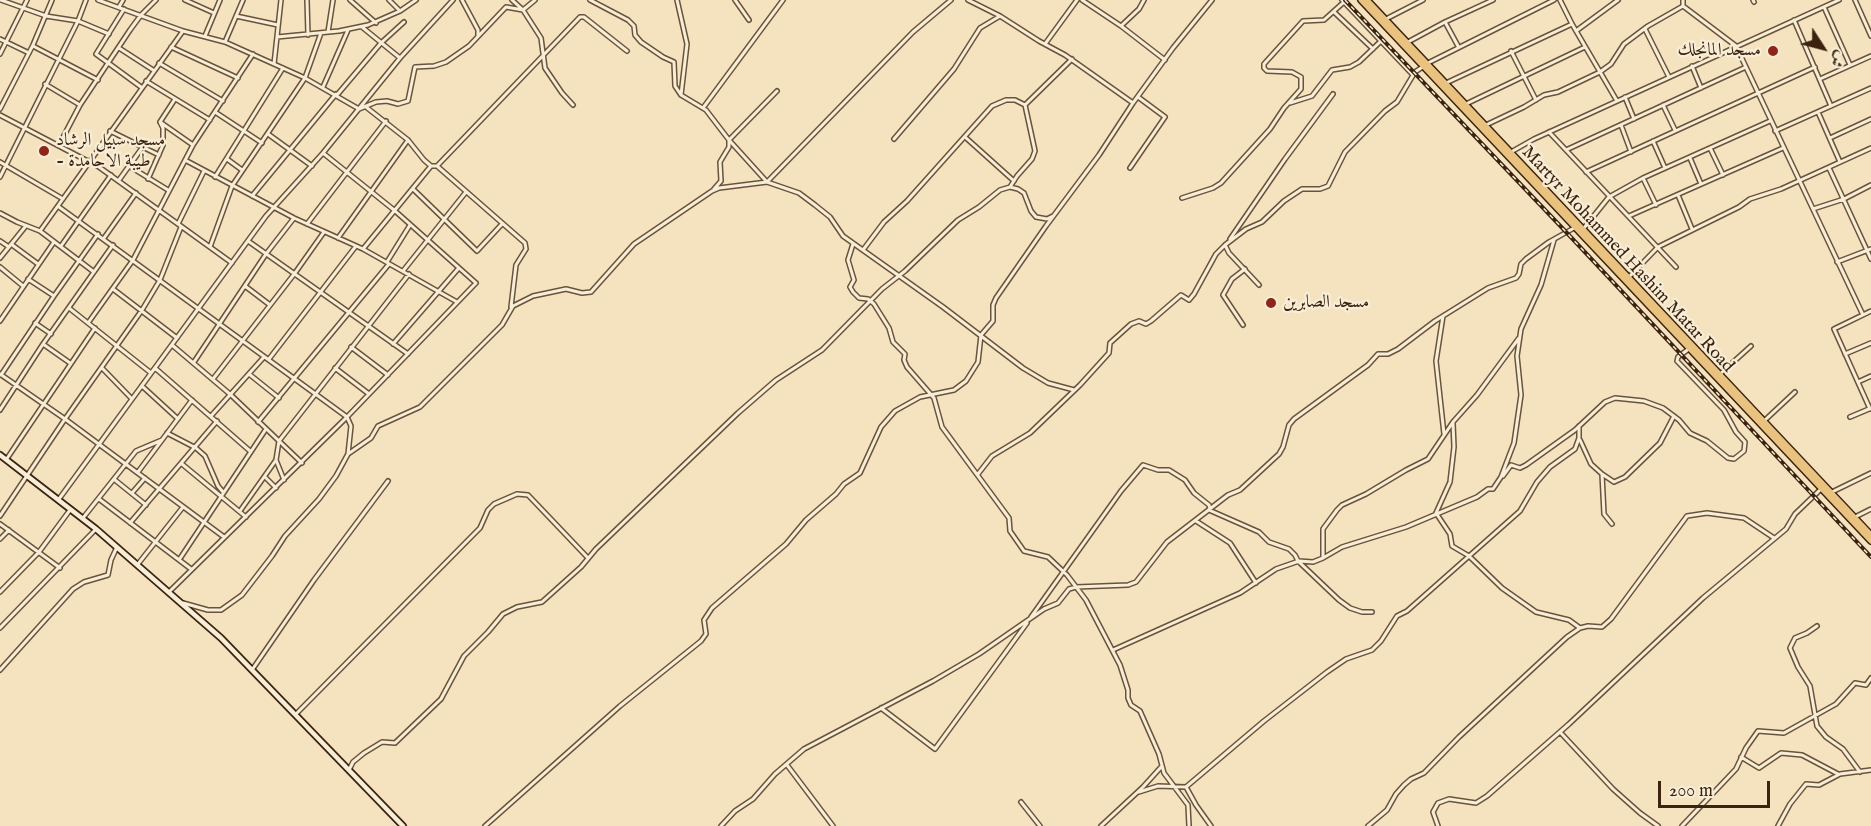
<!DOCTYPE html>
<meta charset="utf-8">
<style>
body{margin:0}
#map{position:relative;width:1871px;height:826px;overflow:hidden;background:#f5e3c0;font-family:"IM FELL English",Amiri,serif}
canvas{display:block}
.north{position:absolute;left:1793px;top:18px;width:60px;height:60px;-webkit-text-stroke:4px #f8edd6;paint-order:stroke;rotate:126deg;font-size:16px;font-weight:700;line-height:24px;text-align:center;color:#3b230f}
.north::after{content:'';display:block;margin:auto;width:21px;height:27px;background:#3b230f;clip-path:polygon(50% 0,100% 100%,50% 72%,0 100%)}
.scale{position:absolute;left:1658px;top:781px;width:112px;height:27px;box-sizing:border-box;border:3px solid #3b230f;border-top:0;padding-left:8px;font-size:18px;line-height:21px;white-space:nowrap;color:#3b230f;-webkit-text-stroke:4px #f8edd6;paint-order:stroke}
</style>
<div id="map">
<canvas width="1871" height="826"></canvas>
<div class="north">ش</div>
<div class="scale">200 m</div>
</div>
<script>
const g = document.querySelector('canvas').getContext('2d');
g.lineJoin = 'round';
const shape = rows => new Path2D(rows.map(r => 'M' + r).join(''));
function strokePath(path, color, width, dash) { g.strokeStyle = color; g.lineWidth = width; g.lineCap = dash ? 'butt' : 'round'; g.setLineDash(dash || []); g.stroke(path); }
function write(font, color, halo, rows, align = 'center') {
  g.font = font + ' "IM FELL English",Amiri,serif'; g.lineWidth = 4.5; g.setLineDash([]); g.textBaseline = 'middle'; g.strokeStyle = halo; g.fillStyle = color; for (const [text, x, y, turn = 0] of rows) {
    g.save(); g.translate(x, y); g.rotate((+turn || 0) * Math.PI / 180); g.textAlign = isNaN(turn) ? turn : align; if (halo) g.strokeText(text, 0, 0); g.fillText(text, 0, 0); g.restore();
  }
}
const street = shape([
 [1,0,46,16,78,21,109,34],
 [98,0,183,31,225,42,305,78,359,109,376,102,387,101,398,104,408,101,415,67,434,66,446,62,469,46,506,7,523,10,535,0],
 [185,0,214,13],
 [307,0,308,35],
 [350,0,376,23],
 [389,0,400,11],
 [462,0,478,30,478,36],
 [512,0,523,10,541,38,545,68,562,93,573,105],
 [590,0,628,20,634,26,635,35,641,42,663,57,674,62,675,86,681,95,706,110,729,140,767,182,799,193,815,205,830,217,843,236,943,307,1023,368,1048,383,1074,390],
 [677,0,687,44,681,95],
 [735,0,749,20],
 [968,0,1000,16,1039,41,1065,55,1133,103],
 [1082,0,1121,26,1165,60],
 [1342,0,1413,75],
 [1560,0,1572,24,1617,101],
 [1683,0,1683,6,1736,46,1863,315],
 [1753,0,1754,2],
 [1855,0,1871,36],
 [119,7,123,0],
 [1824,7,1850,65],
 [124,9,96,54,141,87],
 [1334,12,1373,49],
 [236,16,278,25],
 [1386,19,1423,0],
 [1794,20,1831,106],
 [1445,22,1458,46],
 [1121,26,1139,9,1144,0],
 [362,27,400,58],
 [1645,29,1669,77],
 [1576,31,1618,0],
 [328,32,333,0],
 [205,36,220,0],
 [277,37,339,31,368,25,400,11,416,0],
 [0,39,29,53],
 [225,42,243,0],
 [1408,42,1445,22,1493,0],
 [1045,44,1077,0],
 [33,46,98,80],
 [171,47,238,78],
 [119,48,153,70],
 [1511,51,1536,100],
 [0,54,27,0],
 [159,63,223,101],
 [1428,63,1554,0],
 [274,64,281,0],
 [1692,66,1701,88],
 [1820,79,1871,56],
 [146,81,210,120],
 [1446,83,1572,24],
 [45,84,80,105],
 [323,87,348,30],
 [337,95,381,43,404,22],
 [1625,97,1634,119],
 [1290,103,1312,96,1332,70,1350,67,1359,62,1381,41],
 [1466,104,1585,47],
 [1663,105,1675,130],
 [366,107,408,140,424,160,431,166,437,166,525,243,526,249,516,265,511,307],
 [703,108,783,0],
 [0,109,33,45,52,0],
 [215,112,262,143],
 [1818,112,1840,162],
 [0,115,99,167,232,263],
 [160,122,193,145],
 [1486,125,1524,107,1544,95,1558,92,1600,72,1611,64,1624,44,1648,26,1683,6],
 [1621,125,1631,152],
 [110,131,159,155],
 [1775,131,1871,88],
 [1549,132,1676,267],
 [268,134,312,166],
 [965,137,1014,181],
 [1830,138,1871,119],
 [894,139,954,69,980,28,1000,16],
 [1653,141,1665,168],
 [59,145,80,105,130,30,141,15,156,0],
 [1710,148,1723,175],
 [1566,150,1746,67],
 [1511,152,1534,139,1839,0],
 [1690,158,1701,184],
 [227,159,242,170],
 [185,160,294,218,363,249,457,302],
 [0,162,63,199],
 [129,166,168,190],
 [437,166,580,17,584,17,627,51],
 [1130,168,1165,117,1138,97],
 [1829,168,1871,259],
 [1586,172,1815,67],
 [0,177,78,21,86,0],
 [215,177,283,68],
 [1643,178,1656,205],
 [148,179,163,145,163,128,160,122,175,99],
 [119,180,142,148],
 [1010,187,1018,189,1024,193,1031,211,1036,217,1047,219,1053,216],
 [413,189,477,251,502,224],
 [714,189,721,181,720,162,729,147,729,140,777,91],
 [1678,195,1692,229],
 [252,196,336,94],
 [1182,198,1213,188,1221,183,1270,129,1284,108,1301,89,1301,77,1292,72,1267,71,1264,68,1264,64,1303,21,1324,20,1344,2],
 [59,207,347,417,351,426,348,454,336,476,319,499,285,536,272,556,242,595,221,610,208,610,183,603],
 [1813,209,1844,199,1871,185],
 [0,213,17,222,40,231,94,272],
 [1629,216,1783,148],
 [178,224,204,171],
 [307,224,386,121],
 [1584,228,1609,197,1643,178,1770,121],
 [40,231,183,31],
 [104,238,136,193],
 [338,238,408,140],
 [1230,239,1285,159,1333,94],
 [0,241,9,247],
 [248,241,408,354],
 [11,244,38,264],
 [853,244,848,260,854,280,850,287,853,292,859,298,868,299,874,304,889,328,893,342,905,354,904,360,907,367,934,398,942,427,1009,518,1010,531,1024,551,1048,557,1067,575,1086,600,1120,665,1128,690,1128,698,1131,705,1140,711,1159,754,1164,773,1188,805,1189,826],
 [61,246,111,175],
 [210,247,232,186,305,78,321,33],
 [363,249,431,166],
 [863,250,884,222,907,201,992,106,1006,100,1015,100,1025,105],
 [0,258,25,227],
 [387,262,410,225],
 [1837,262,1871,249],
 [0,267,23,286],
 [403,271,466,192],
 [1629,277,1658,247,1739,207,1750,199,1781,189,1871,148],
 [28,279,54,296],
 [1259,285,1229,253,1225,245,1246,229,1262,222,1284,201,1302,189,1320,189,1328,186,1345,152,1385,111,1397,102,1415,72,1424,66],
 [245,286,270,305],
 [113,289,177,338],
 [69,308,151,373],
 [1443,316,1436,361,1444,434],
 [0,321,54,242],
 [35,323,51,334],
 [88,323,133,260,193,145,253,54],
 [1243,325,1223,295,1232,279,1245,269],
 [43,344,70,363],
 [393,344,458,269],
 [172,345,231,395,302,463],
 [351,347,388,375],
 [1845,354,1871,343],
 [269,359,356,246],
 [194,362,266,254,294,218],
 [102,368,132,399],
 [155,368,250,451],
 [335,368,369,394],
 [0,374,65,419,224,537],
 [249,374,279,398],
 [1720,374,1751,346],
 [1,375,54,296,98,234],
 [213,379,295,273,324,232],
 [1858,382,1871,376],
 [142,386,178,419],
 [1870,409,1834,329,1871,311],
 [0,410,43,344,113,245],
 [211,416,264,357],
 [1850,417,1869,409],
 [1764,421,1795,392],
 [258,422,389,264],
 [1453,423,1454,447,1450,482,1436,513,1450,534,1452,546,1469,556,1502,588,1536,612,1569,620,1580,628],
 [167,433,196,448,205,456,218,486,223,492],
 [1580,440,1591,464,1602,474,1604,514,1612,524],
 [348,454,371,438,378,426,420,407,502,325,513,306,533,296,566,289,582,293,591,292,634,244,712,191,719,188,767,182,913,32,951,0],
 [6,460,95,328],
 [276,460,284,480],
 [182,464,246,517],
 [138,472,192,400],
 [978,474,992,456,1030,433,1080,385,1109,353,1110,343,1131,324,1139,321,1146,324,1151,321,1181,295,1189,300,1194,294,1216,254,1225,245],
 [1602,474,1614,482,1625,477,1660,443,1674,416],
 [1503,476,1511,465,1520,468,1526,465,1575,430,1605,402,1615,398,1644,401,1663,408,1679,420,1690,433,1707,441,1728,458,1734,459,1744,451,1745,442,1736,432,1724,410,1677,361,1678,357,1690,348],
 [265,477,276,488],
 [115,480,146,505],
 [1832,492,1871,473],
 [132,493,145,478],
 [59,499,266,216,323,153,400,58,453,0],
 [99,499,191,569],
 [1209,510,1259,532,1269,542,1289,549,1295,555,1298,561,1339,600,1350,608,1362,612,1372,612],
 [240,511,276,460,279,441,409,274],
 [0,516,65,419,142,310,160,280,181,227],
 [1855,517,1871,509],
 [83,518,136,451,162,440],
 [1196,521,1230,543,1256,583],
 [130,523,217,421],
 [0,524,60,568],
 [0,539,9,530],
 [1323,557,1323,529,1337,510,1342,505,1366,494,1406,470,1428,459,1453,422,1477,395,1519,338],
 [179,560,266,429],
 [138,564,183,507],
 [0,592,39,552,70,510],
 [169,592,347,417,476,283,394,210,323,153],
 [1031,617,1121,491,1143,465,1158,470,1169,470,1185,480,1194,493,1209,505,1210,509],
 [1817,626,1807,633,1795,638,1790,648,1798,667,1810,686,1817,726,1826,737,1843,749,1860,772],
 [0,628,96,529],
 [1113,650,1240,593,1276,569,1299,561,1313,562,1323,558,1342,547,1406,527,1477,497,1488,489,1493,489,1501,477,1514,443,1521,395,1517,356,1521,329,1541,285,1554,240],
 [0,670,73,589,84,582,108,575,111,560,117,547],
 [252,670,314,580,388,481],
 [881,708,935,749,1027,623],
 [296,714,480,528,488,510,494,504,517,494,528,495,588,558],
 [1560,732,1613,789,1640,813,1658,826],
 [1741,757,1759,768,1781,753,1802,755,1838,774],
 [787,765,833,826],
 [349,770,353,762,364,753,382,742,395,743,441,699,464,656,488,632,503,614,517,607,542,602,581,567,596,549,738,413,776,380,822,350,882,289,905,271,958,220,979,207,1000,190,1010,187,1017,176,1032,159,1035,151,1025,105,1072,59],
 [1186,787,1196,805,1211,826],
 [1139,792,1158,786,1186,787,1264,721,1327,672,1346,659,1372,650,1381,641,1397,616,1407,611,1520,511,1537,482,1550,467,1575,449,1579,438,1579,426],
 [1021,802,1040,826],
 [485,826,620,706,701,641,706,634,704,620,712,608,786,544,806,520,836,494,844,484,860,473,881,427,895,411,920,397,954,390,966,381,978,362,981,335,993,321,993,305,996,298,1046,226,1099,155,1133,103,1173,48,1212,0],
 [721,826,735,811,753,799,775,774,804,749,933,681,979,654,1044,609,1058,603,1069,589,1076,587,1128,585,1136,582,1167,542,1228,495,1240,490,1279,454,1283,447,1289,425,1294,419,1368,365,1378,354,1388,354,1398,349,1435,321,1488,288,1516,278,1519,274,1521,264,1526,259,1549,242,1574,228],
 [1101,826,1143,787,1162,766],
 [1368,826,1387,810,1396,794,1404,785,1411,779,1424,773,1459,737,1567,637,1580,628,1588,626,1602,627,1611,619,1687,516,1707,513,1744,518,1774,538],
 [1438,826,1433,812,1438,803,1449,799,1476,803,1487,796,1569,724,1703,598,1786,529,1795,514,1821,489],
 [1682,826,1736,769,1746,748,1758,731,1784,733,1836,704,1855,683,1866,685,1871,678],
 [1778,826,1790,804,1806,784,1819,785,1840,774,1871,770]
]);
const secondary = shape([
 [0,455,96,529,221,638,403,826]
]);
const primary = shape([
 [1361,0,1871,541],
 [1367,0,1871,535]
]);
const rail = shape([
 [1345,0,1567,233,1871,557]
]);
const markers = [
 [1773,51,6,"#8f2418"],
 [44,151,6,"#8f2418"],
 [1271,303,6,"#8f2418"]
];
const poiNames = [
 ["مسجد المانجلك",1761,51,"right"],
 ["مسجد سبيل الرشاد",56,141],
 ["- طيبة الاحامدة",56,162],
 ["مسجد الصابرين",1283,303]
];
const streetNames = [
 ["Martyr Mohammed Hashim Matar Road",1627,260,47]
];
strokePath(street, '#6a533b', 6);
strokePath(secondary, '#3b230f', 8);
strokePath(primary, '#3b230f', 8);
strokePath(street, '#f8edd6', 3);
strokePath(secondary, '#f8edd6', 4.5);
strokePath(primary, '#eac280', 5);
strokePath(rail, '#3b230f', 4);
strokePath(rail, '#f8edd6', 1.5, [4.5]);
for (const [x, y, r, color] of markers) { const dot = new Path2D(); dot.arc(x, y, r, 0, 2 * Math.PI); g.fillStyle = color; g.fill(dot); strokePath(dot, '#f8edd6', 2); }
write('18px', '#3b230f', '#f8edd6', poiNames, 'left');
write('18px', '#3b230f', '#f8edd6', streetNames);
</script>
